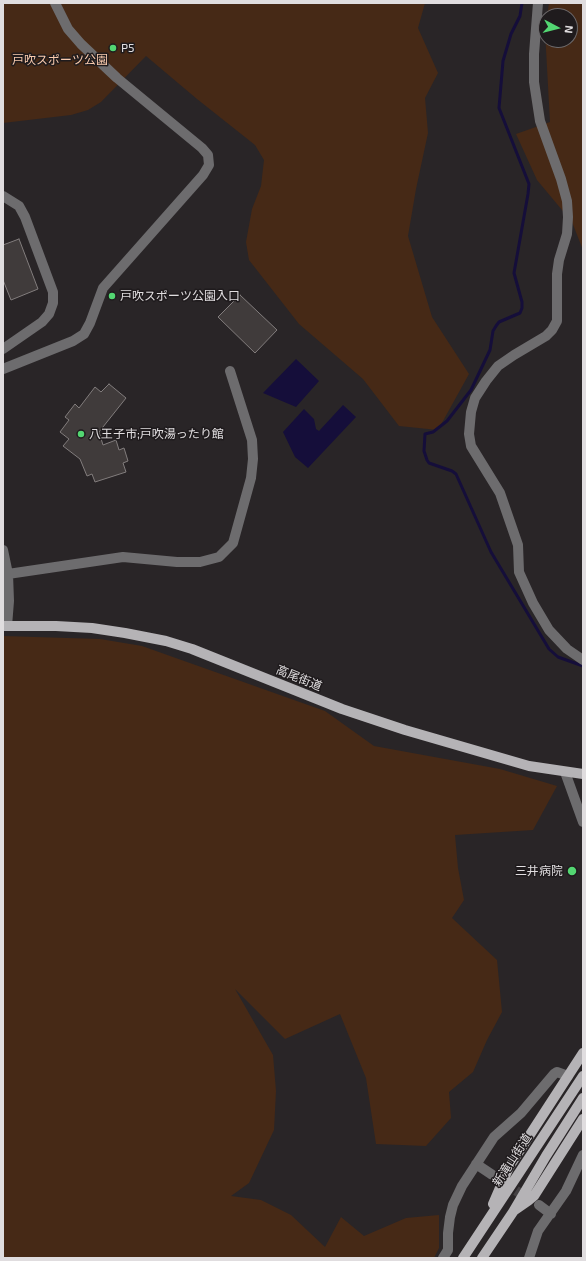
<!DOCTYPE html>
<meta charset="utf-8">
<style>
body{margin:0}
#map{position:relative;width:586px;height:1261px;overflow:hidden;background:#292527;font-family:"Exo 2",sans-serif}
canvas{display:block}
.frame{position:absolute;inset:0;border:4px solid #e0dddf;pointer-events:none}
.north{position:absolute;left:538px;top:8px;width:40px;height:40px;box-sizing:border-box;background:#1f1b1d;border:1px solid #6c696b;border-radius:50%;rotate:97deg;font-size:11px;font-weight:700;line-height:16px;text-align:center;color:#e0dddf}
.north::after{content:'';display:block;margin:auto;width:14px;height:18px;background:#53d672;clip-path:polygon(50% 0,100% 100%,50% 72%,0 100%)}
</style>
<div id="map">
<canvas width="586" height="1261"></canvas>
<div class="frame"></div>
<div class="north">N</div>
</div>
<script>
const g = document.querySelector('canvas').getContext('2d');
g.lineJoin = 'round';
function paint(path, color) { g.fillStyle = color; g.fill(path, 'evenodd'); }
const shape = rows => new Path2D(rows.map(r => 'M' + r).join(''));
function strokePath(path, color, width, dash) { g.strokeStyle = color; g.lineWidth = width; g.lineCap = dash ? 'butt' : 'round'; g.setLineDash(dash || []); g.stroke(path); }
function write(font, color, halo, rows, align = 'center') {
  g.font = font + ' "Exo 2","Noto Sans JP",sans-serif'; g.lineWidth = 3; g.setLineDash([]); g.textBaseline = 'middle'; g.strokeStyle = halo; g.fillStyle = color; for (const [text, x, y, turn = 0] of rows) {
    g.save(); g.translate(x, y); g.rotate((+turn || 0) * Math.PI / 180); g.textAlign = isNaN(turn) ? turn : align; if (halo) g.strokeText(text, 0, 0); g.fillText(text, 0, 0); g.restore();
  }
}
const green = shape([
 [3,3,425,3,418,28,438,73,425,98,428,133,416,189,408,236,432,317,469,374,438,430,399,426,363,379,299,324,249,260,246,242,252,209,261,186,264,160,255,145,197,99,146,56,101,102,88,110,71,115,3,123],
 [549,3,583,3,583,250,572,222,537,180,516,134,550,122,545,31,546,21,546,40,570,40,570,16,547,16],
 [3,636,100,639,142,646,325,711,374,746,500,769,557,786,533,830,455,835,458,868,464,900,452,918,497,960,502,1012,487,1040,473,1072,449,1092,451,1118,426,1146,376,1144,366,1078,340,1014,285,1039,235,989,273,1055,276,1091,274,1130,249,1183,231,1196,261,1200,291,1215,325,1247,341,1217,364,1236,406,1218,439,1215,439,1248,434,1258,3,1258]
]);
const water = shape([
 [296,359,319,381,296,407,263,393],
 [343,405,356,417,308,468,295,457,283,432,304,409,314,419,316,429,319,431]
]);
const stream = shape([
 [522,3,520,16,511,34,503,61,499,108,529,184,528,194,514,273,522,302,522,308,520,313,499,322,496,326,493,331,490,350,471,390,447,421,433,432,425,434,424,451,427,460,429,463,452,471,456,474,491,552,549,649,558,657,583,666]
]);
const building = shape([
 [19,239,38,289,11,300,3,280,3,245,19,239],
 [240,295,277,330,255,353,218,317,240,295],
 [109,384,126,398,99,432,103,445,116,440,119,450,124,448,128,461,123,463,126,472,95,482,92,474,87,476,80,459,63,446,69,439,60,432,69,420,65,417,75,404,79,408,95,387,101,392,109,384]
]);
const minorTunnel = shape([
 [491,1174,530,1200]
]);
const minor = shape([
 [538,3,534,54,534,82,540,121,561,179,567,201,568,217,567,234,559,260,557,274,557,321,552,330,546,336,514,355,498,366,486,381,475,398,471,412,469,434,471,446,500,493,518,545,519,572,533,603,549,630,567,649,583,660],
 [3,196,19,206,25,217,53,292,53,303,49,314,42,322,3,349],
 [3,369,73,341,84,334,90,323,103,288,203,175,209,165,208,155,202,148,117,78,81,44,68,29,55,3],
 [3,550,8,574,9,601,7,626],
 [8,574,123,557,177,562,200,562,219,557,233,543,251,478,253,459,252,440,230,371],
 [565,772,583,822],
 [476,1164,491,1174],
 [539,1205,551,1214],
 [443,1258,448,1250,448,1233,450,1217,453,1205,462,1186,494,1137,521,1113,554,1074,557,1072,568,1076],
 [529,1258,538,1231,566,1191,583,1155]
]);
const major = shape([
 [3,626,56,626,92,628,125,633,166,641,192,649,342,709,405,730,529,766,583,774],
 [493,1204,509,1167,583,1053],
 [515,1210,528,1201,534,1196,583,1119],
 [463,1258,583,1076],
 [482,1258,513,1212,546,1156,583,1098]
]);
const markers = [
 [113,48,4,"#53d672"],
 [112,296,4,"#53d672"],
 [81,434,4,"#53d672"],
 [572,871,5,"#53d672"]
];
const poiNames = [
 ["P5",121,48],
 ["戸吹スポーツ公園入口",120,296],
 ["八王子市;戸吹湯ったり館",89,434],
 ["三井病院",563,871,"right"]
];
const parkNames = [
 ["戸吹スポーツ公園",60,60]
];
const streetNames = [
 ["高尾街道",299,678,22],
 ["新滝山街道",512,1160,-57]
];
paint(green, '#462916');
paint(water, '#150e3a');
strokePath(stream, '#150e3a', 3);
paint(building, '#403b3b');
strokePath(building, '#827d7d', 1);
strokePath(minorTunnel, '#444143', 10, [10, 5]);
strokePath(minor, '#6d6c6e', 10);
strokePath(major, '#b5b3b6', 10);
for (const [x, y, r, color] of markers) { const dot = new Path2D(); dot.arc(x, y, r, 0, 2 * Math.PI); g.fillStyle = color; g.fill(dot); strokePath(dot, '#1f1b1d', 1.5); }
write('12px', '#e0dddf', '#1f1b1d', poiNames, 'left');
write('12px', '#facbae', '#1f1b1d', parkNames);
write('12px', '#e0dddf', '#1f1b1d', streetNames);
</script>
